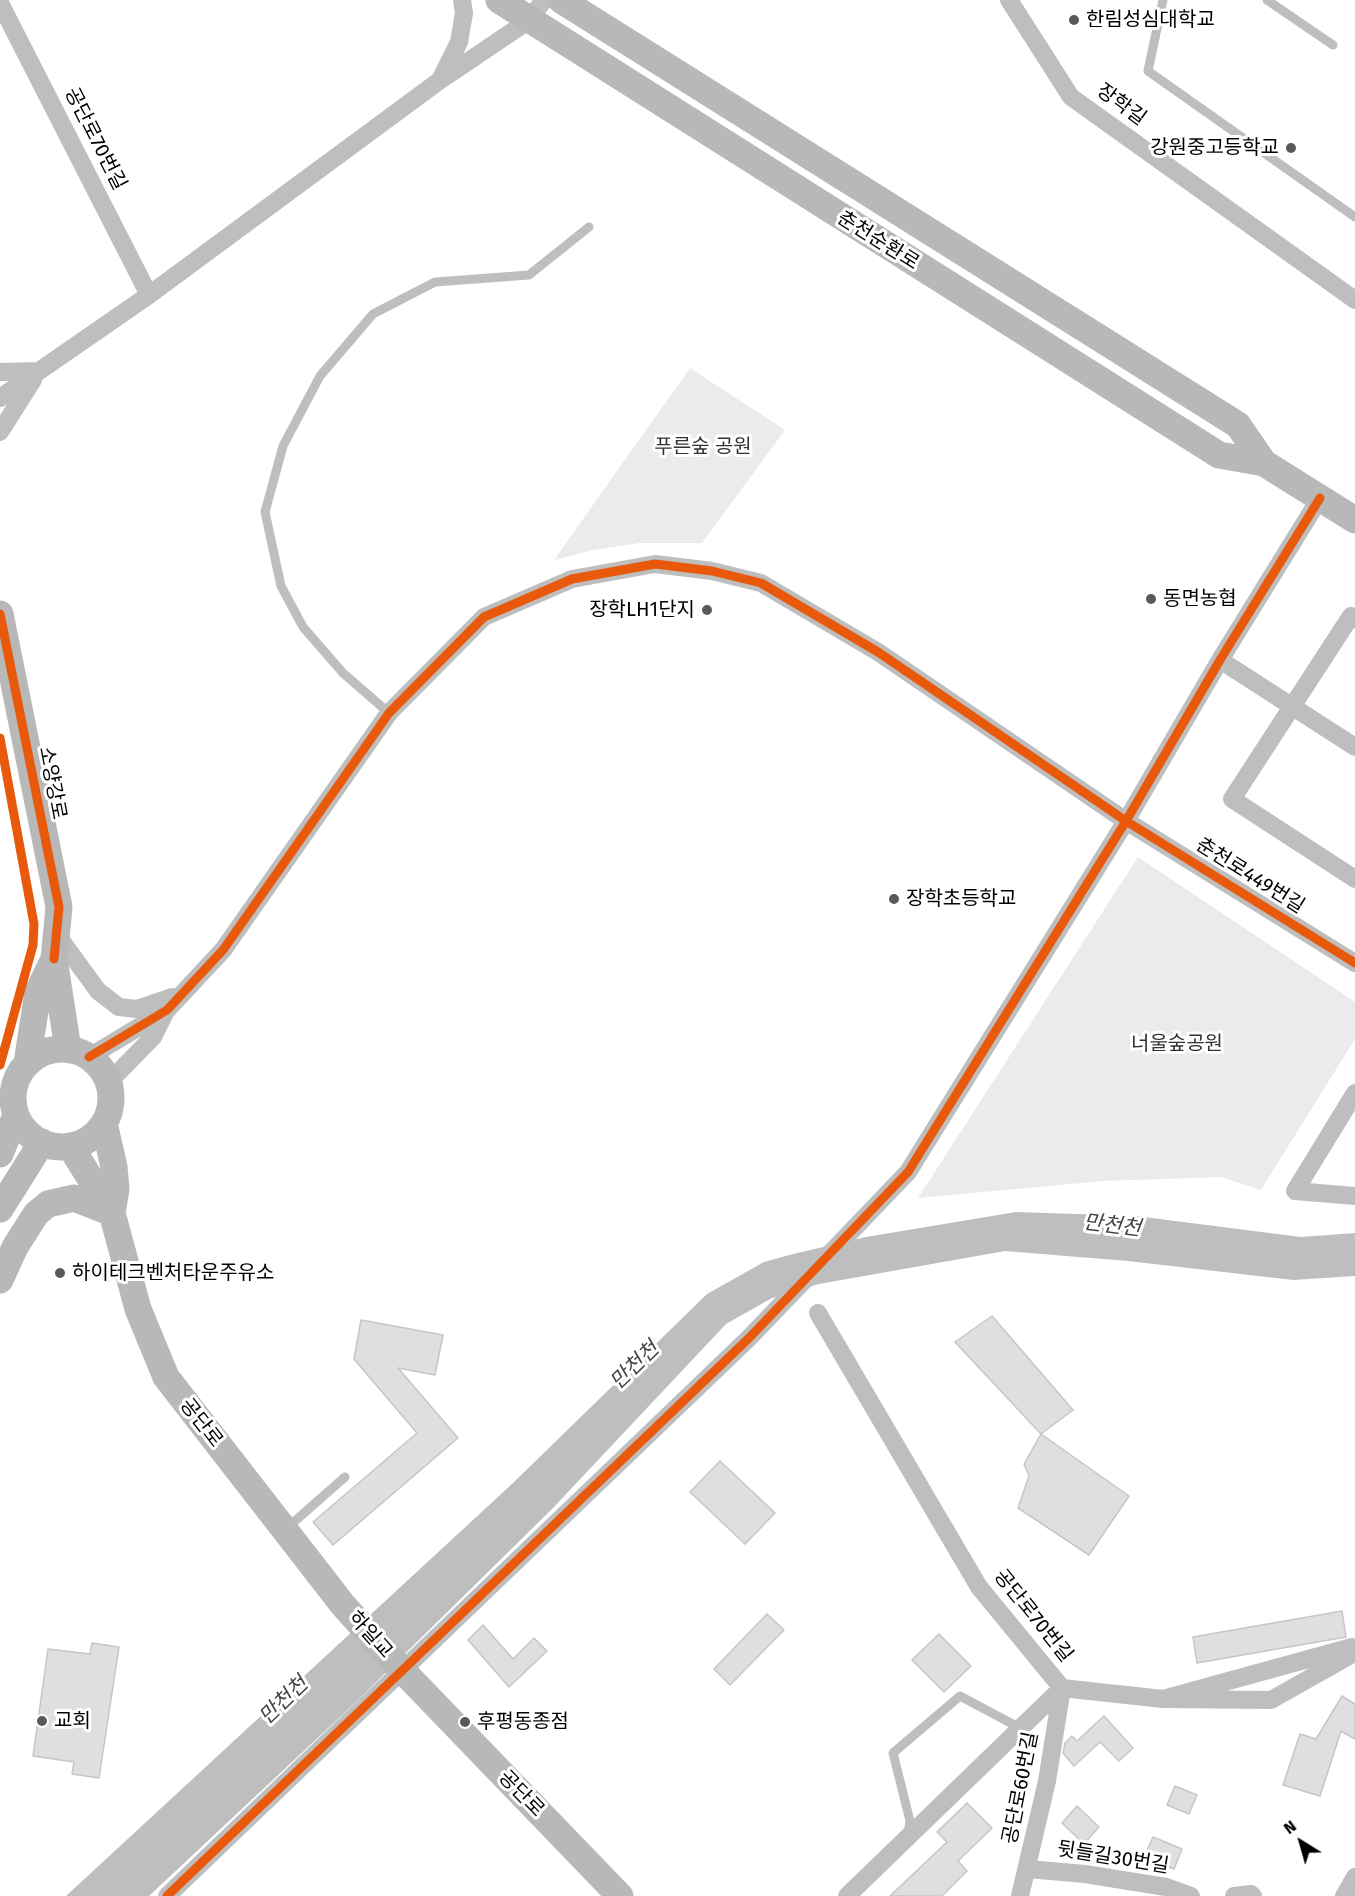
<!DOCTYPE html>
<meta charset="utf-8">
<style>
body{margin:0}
#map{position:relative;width:1355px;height:1896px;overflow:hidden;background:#fff;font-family:"Fira Sans",sans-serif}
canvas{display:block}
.north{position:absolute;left:1271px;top:1812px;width:60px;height:60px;-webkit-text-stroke:4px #fff;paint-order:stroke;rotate:323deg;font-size:16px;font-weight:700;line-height:24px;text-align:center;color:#000}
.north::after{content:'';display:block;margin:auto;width:21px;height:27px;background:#000;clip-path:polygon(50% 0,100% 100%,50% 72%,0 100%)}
</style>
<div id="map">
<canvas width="1355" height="1896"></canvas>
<div class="north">N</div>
</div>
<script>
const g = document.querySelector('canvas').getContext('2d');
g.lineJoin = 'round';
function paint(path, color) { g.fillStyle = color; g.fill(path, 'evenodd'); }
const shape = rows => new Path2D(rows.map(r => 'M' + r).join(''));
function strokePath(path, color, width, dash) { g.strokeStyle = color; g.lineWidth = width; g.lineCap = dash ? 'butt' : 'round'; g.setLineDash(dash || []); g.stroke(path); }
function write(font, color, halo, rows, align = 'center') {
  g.font = font + ' "Fira Sans","Noto Sans KR",sans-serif'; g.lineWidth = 6; g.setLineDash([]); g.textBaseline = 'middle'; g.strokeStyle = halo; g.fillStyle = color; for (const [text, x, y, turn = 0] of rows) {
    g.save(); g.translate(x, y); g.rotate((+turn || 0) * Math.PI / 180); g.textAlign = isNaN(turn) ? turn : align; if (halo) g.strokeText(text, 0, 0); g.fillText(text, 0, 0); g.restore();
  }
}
const green = shape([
 [690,368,785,430,702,543,640,543,593,550,554,560],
 [1138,857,1355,1002,1355,1039,1261,1190,1221,1177,1103,1181,918,1198]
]);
const water = shape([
 [1016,1212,1136,1216,1301,1237,1355,1233,1355,1276,1293,1280,1128,1261,1005,1251,819,1284,772,1298,726,1324,553,1508,355,1703,149,1896,66,1896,513,1483,707,1294,764,1262,793,1254,866,1237]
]);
const building = shape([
 [992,1316,1073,1410,1041,1434,955,1342,992,1316],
 [361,1320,443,1335,435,1375,398,1368,458,1438,333,1545,313,1522,417,1433,354,1359,361,1320],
 [1041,1434,1129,1496,1089,1555,1018,1508,1029,1476,1024,1464,1041,1434],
 [720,1461,775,1513,745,1544,690,1492,720,1461],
 [1342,1611,1346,1637,1197,1663,1193,1637,1342,1611],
 [767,1614,784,1630,730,1685,714,1669,767,1614],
 [483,1625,513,1659,534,1638,547,1651,509,1687,468,1640,483,1625],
 [939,1634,971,1666,944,1692,912,1660,939,1634],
 [92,1643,119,1647,99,1778,72,1774,74,1762,33,1756,48,1649,90,1654,92,1643],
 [1342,1696,1355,1704,1355,1739,1341,1731,1320,1796,1283,1785,1300,1734,1316,1739,1342,1696],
 [1104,1716,1133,1748,1119,1761,1100,1742,1074,1766,1063,1753,1065,1743,1072,1736,1077,1741,1104,1716],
 [1175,1786,1197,1795,1189,1814,1167,1805,1175,1786],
 [967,1803,992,1828,958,1861,967,1871,942,1896,890,1896,947,1842,937,1832,967,1803],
 [1077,1806,1099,1827,1084,1844,1062,1823,1077,1806],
 [1153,1837,1182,1849,1174,1869,1144,1857,1153,1837]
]);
const lane = shape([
 [1163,0,1148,71,1355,217],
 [1267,0,1333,45],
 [389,713,343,673,303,627,281,586,265,512,283,446,320,376,373,314,435,282,529,275,589,227],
 [287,1528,345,1477],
 [908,1835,910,1821,893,1753,960,1696,1020,1728]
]);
const street = shape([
 [1009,0,1071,97,1355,300],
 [0,3,149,295],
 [440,80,459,42,464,13,462,0],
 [0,372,38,371],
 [0,398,149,295,439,81,528,21,544,0],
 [0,432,33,380],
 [1355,619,1351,616,1232,799,1355,879],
 [1220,660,1355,747],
 [58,936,98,991,119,1007,137,1009,172,997],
 [89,1057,167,1010,223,950,389,713,484,617,572,579,655,564,712,571,761,583,878,652,1126,821,1355,963],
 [109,1082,153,1037,166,1011],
 [1355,1093,1295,1191,1355,1196],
 [818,1313,979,1587,1062,1688],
 [1062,1688,1163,1699,1271,1700,1349,1656,1352,1647,1163,1699],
 [1028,1869,1085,1874,1166,1887,1191,1896],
 [167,1896,749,1338,908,1172,1126,821,1220,660,1320,498],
 [847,1896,1062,1688],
 [1020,1896,1047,1781,1062,1688],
 [1234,1896,1251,1894,1253,1896],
 [1344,1896,1355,1877]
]);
const secondary = shape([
 [499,0,1219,455,1264,463,1355,520],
 [561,0,1238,425,1264,463],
 [0,614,59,907,54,959,38,992,27,1063],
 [54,959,68,1049],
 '13 1098a49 49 0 1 1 98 0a49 49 0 1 1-98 0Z',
 [104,1123,114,1167,116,1189,112,1213],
 [70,1146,112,1213,138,1309,166,1377,343,1605,402,1670,620,1896],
 [0,1154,16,1115],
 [0,1209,42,1142],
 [0,1280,15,1247,36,1214,48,1204,74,1198,112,1213]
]);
const cycleway = shape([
 [0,614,59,907,54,959],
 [0,738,34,924,33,945,0,1065],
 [89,1057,167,1010,223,950,389,713,484,617,572,579,655,564,712,571,761,583,878,652,1126,821,1355,963],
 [167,1896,749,1338,908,1172,1126,821,1220,660,1320,498]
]);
const markers = [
 [1074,20,6,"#595959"],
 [1291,148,6,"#595959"],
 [1151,599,6,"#595959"],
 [707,610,6,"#595959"],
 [894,899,6,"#595959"],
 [60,1273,6,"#595959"],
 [42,1721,6,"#595959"],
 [465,1722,6,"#595959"]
];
const poiNames = [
 ["한림성심대학교",1086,20],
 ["강원중고등학교",1279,148,"right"],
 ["동면농협",1163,599],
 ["장학LH1단지",695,610,"right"],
 ["장학초등학교",906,899],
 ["하이테크벤처타운주유소",72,1273],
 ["교회",54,1721],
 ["후평동종점",477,1722]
];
const streetNames = [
 ["장학길",1121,105,36],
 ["공단로70번길",95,139,63],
 ["춘천순환로",878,241,32],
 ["소양강로",52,783,79],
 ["춘천로449번길",1250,876,32],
 ["공단로",201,1423,52],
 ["공단로70번길",1033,1616,51],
 ["하일교",370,1635,48],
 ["공단로60번길",1021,1788,-79],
 ["공단로",521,1794,46],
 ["뒷들길30번길",1113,1858,9]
];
const parkNames = [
 ["푸른숲 공원",703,447],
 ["너울숲공원",1177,1044]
];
const waterNames = [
 ["만천천",1112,1226,7],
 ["만천천",635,1366,-44],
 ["만천천",284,1701,-44]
];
paint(green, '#ebebeb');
paint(water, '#bebebe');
paint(building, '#dfdfdf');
strokePath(building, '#c6c6c6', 1.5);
strokePath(lane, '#bebebe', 9);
strokePath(street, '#bebebe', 18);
strokePath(secondary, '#b8b8b8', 27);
strokePath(cycleway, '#e8590c', 9);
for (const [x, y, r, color] of markers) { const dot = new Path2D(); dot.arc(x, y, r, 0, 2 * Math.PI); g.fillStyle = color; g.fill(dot); strokePath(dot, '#fff', 2); }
write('20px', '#000', '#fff', poiNames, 'left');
write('20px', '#000', '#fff', streetNames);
write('20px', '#323232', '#fff', parkNames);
write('italic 21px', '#434343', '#fff', waterNames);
</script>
